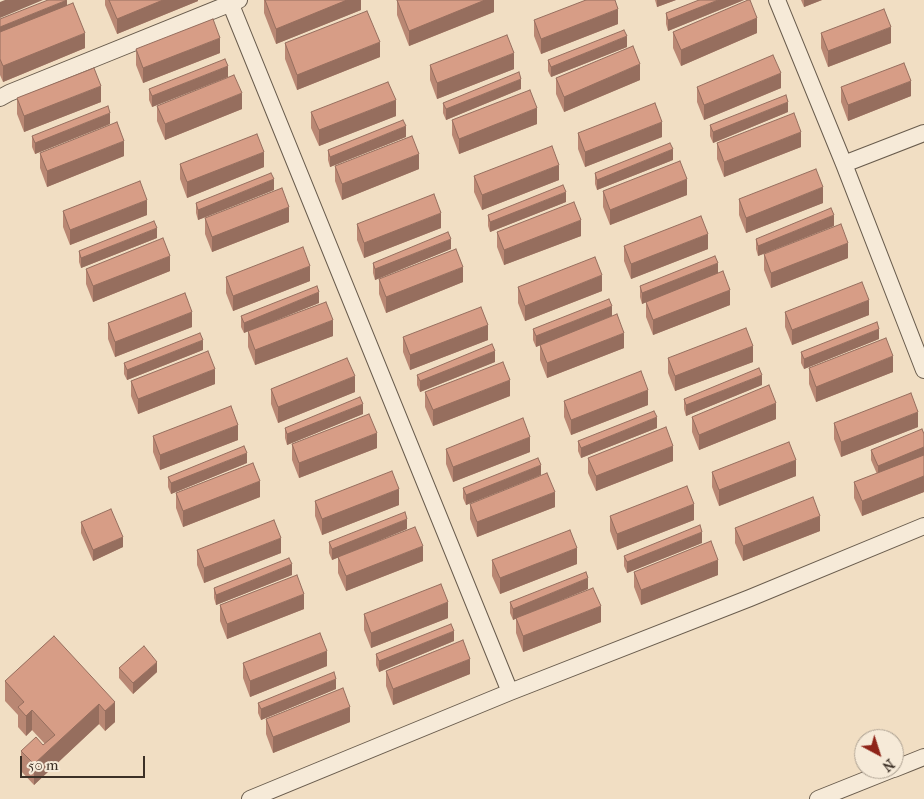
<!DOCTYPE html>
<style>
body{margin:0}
#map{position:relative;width:924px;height:799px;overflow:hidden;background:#f1dec3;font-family:"IM FELL French Canon",serif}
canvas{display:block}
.north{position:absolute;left:854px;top:729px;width:50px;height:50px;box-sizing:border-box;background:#f6ead8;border:1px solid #aca091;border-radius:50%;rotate:140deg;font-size:14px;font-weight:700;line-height:20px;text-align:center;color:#3c3026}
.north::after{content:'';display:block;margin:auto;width:18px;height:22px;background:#8f2418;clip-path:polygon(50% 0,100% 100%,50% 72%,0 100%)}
.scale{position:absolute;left:20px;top:756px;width:125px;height:22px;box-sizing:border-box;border:2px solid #3c3026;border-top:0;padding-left:6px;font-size:15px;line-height:18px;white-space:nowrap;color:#3c3026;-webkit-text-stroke:4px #f6ead8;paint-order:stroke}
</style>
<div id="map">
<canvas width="924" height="799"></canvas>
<div class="north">N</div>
<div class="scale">50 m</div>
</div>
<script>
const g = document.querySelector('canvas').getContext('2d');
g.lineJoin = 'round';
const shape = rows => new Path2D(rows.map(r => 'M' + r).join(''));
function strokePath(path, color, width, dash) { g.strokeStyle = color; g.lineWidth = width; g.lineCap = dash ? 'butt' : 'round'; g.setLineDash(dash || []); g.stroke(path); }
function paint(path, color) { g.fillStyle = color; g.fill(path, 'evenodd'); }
const minor = shape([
 [229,0,510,692],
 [777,0,844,164,924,370],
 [0,98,9,93,239,0],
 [844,164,924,133],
 [894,769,924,757],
 [250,799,510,692,750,598,924,526],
 [818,799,893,769]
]);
const wall = shape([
 [105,0,198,0,198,1,117,34,105,5],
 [264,0,361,0,361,10,276,44,264,13],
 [397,0,494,0,494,12,409,46,397,15],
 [655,0,676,0,657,7],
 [744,0,668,31,666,24,666,13],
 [801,0,822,0,804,7],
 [0,19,85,48,3,82,0,75],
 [534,20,618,24,541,54,534,36],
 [673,32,757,33,681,66,673,48],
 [821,33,891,43,828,67,821,48],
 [285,43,380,57,297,90,285,59],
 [627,47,551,77,548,71,548,60],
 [136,49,220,53,143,83,136,65],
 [430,65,514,69,437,99,430,80],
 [228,77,152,107,149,100,149,89],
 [556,78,640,80,564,112,556,94],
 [697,87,781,88,704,120,697,102],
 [841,87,911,96,848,121,841,102],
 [521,89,446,120,443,113,443,103],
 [17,98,101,102,24,132,17,114],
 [157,106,242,109,165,140,157,121],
 [311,112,396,116,319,146,311,128],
 [788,112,713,143,710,136,710,125],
 [452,120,537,124,459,154,452,135],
 [110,124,35,154,32,147,32,136],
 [578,133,662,137,585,167,578,149],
 [406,137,330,167,328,160,328,150],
 [717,143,801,147,724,177,717,159],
 [40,153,124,156,47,187,40,168],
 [673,160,597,190,595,184,595,173],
 [180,164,264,167,187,198,180,179],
 [335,166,419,169,342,200,335,181],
 [474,176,559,180,482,210,474,192],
 [274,190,198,220,196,213,196,203],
 [603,191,687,195,610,225,603,207],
 [739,199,823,203,746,233,739,215],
 [566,202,490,232,488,226,488,215],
 [63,211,147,215,70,245,63,227],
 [205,218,289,222,212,252,205,234],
 [357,224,441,228,364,258,357,240],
 [834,226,758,256,756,249,756,239],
 [497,232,581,236,504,265,497,247],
 [157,238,81,268,79,262,79,251],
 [624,246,708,249,631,279,624,261],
 [451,249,375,280,373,273,373,263],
 [764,254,848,258,771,288,764,270],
 [86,269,170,271,93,302,86,284],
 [718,273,730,305,653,335,646,317,646,302,642,304,640,297,640,286],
 [226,277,310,281,233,311,226,293],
 [379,279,463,282,386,313,379,294],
 [518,287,602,291,525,321,518,303],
 [319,303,249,331,333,336,255,365,248,347,248,331,244,333,241,327,241,316],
 [785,312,869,315,792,345,785,327],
 [612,316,581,328,624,348,547,378,540,360,540,345,536,347,533,340,533,329],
 [108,323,192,327,115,357,108,339],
 [403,337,488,340,410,370,403,352],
 [879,339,804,369,801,363,801,352],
 [203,350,127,380,124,374,124,363],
 [668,358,753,362,675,391,668,373],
 [495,362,420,392,417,385,417,375],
 [809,368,893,372,816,402,809,384],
 [131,381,215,384,138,414,131,396],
 [762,385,686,416,684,409,684,399],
 [271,389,355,392,278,423,271,404],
 [425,392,510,396,433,426,425,407],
 [564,401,648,405,571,435,564,417],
 [363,414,287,445,285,438,285,428],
 [692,417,776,419,699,450,692,432],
 [834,423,918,427,841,457,834,439],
 [657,428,581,458,578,451,578,441],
 [924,434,924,492,862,516,854,498,854,482,877,474,871,460,871,450],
 [153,436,238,440,160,470,153,452],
 [292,444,377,448,299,478,292,460],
 [446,449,530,452,453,482,446,464],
 [588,458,673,461,596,491,588,473],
 [247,463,171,494,168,487,168,477],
 [712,472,796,476,719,506,712,487],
 [541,475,466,505,463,498,463,488],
 [176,493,260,497,183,527,176,508],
 [315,501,399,505,322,535,315,516],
 [470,504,555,507,477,537,470,519],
 [610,516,694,520,617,550,610,531],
 [81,522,123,547,93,561,81,533],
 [735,528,820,531,743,561,735,543],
 [407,529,332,560,329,553,329,542],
 [702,543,627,573,624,566,624,556],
 [197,550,281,553,204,583,197,565],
 [338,557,423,561,346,591,338,573],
 [492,560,577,564,500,594,492,576],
 [634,572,718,575,641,605,634,587],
 [292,575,216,605,214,598,214,588],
 [588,589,529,613,601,622,523,652,516,633,516,618,513,620,510,613,510,602],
 [220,605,304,609,227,639,220,621],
 [364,614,448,618,371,648,364,630],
 [54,636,115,722,105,731,99,724,34,785,21,771,21,751,43,745,45,744,32,730,26,736,18,727,18,715,5,701,5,681],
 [454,641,379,672,376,665,376,654],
 [243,663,327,666,250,697,243,678],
 [119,668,157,672,133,694,119,678],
 [386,671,470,674,393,705,386,686],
 [336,689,261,720,258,713,258,703],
 [266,719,350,722,273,753,266,734]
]);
const shadedWall = shape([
 [5,0,43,0,0,18,0,2],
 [67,0,67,11,0,37,0,27],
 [163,0,198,0,198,1,117,34,117,19],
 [347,0,361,0,361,10,276,44,276,29],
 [485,0,494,0,494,12,409,46,409,31],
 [657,0,676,0,657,7],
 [718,0,744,0,668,31,668,20],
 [804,0,822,0,804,7],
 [618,9,618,24,541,54,541,39],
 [757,18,757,33,681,66,681,50],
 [891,27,891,43,828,67,828,51],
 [85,33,85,48,3,82,3,66],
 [627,36,627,47,551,77,551,67],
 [220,38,220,53,143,83,143,68],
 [380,42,380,57,297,90,297,75],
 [514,53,514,69,437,99,437,83],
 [640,64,640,80,564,112,564,97],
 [228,66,228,77,152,107,152,96],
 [781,73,781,88,704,120,704,105],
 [521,79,521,89,446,120,446,109],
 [911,81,911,96,848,121,848,105],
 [101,86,101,102,24,132,24,116],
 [242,93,242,109,165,140,165,124],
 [396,100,396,116,319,146,319,130],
 [788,102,788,112,713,143,713,132],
 [537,108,537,124,459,154,459,139],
 [110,113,110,124,35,154,35,143],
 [662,122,662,137,585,167,585,152],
 [406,126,406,137,330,167,330,157],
 [801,132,801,147,724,177,724,162],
 [124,141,124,156,47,187,47,171],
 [673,149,673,160,597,190,597,180],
 [264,152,264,167,187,198,187,182],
 [419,154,419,169,342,200,342,184],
 [559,165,559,180,482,210,482,195],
 [274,179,274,190,198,220,198,210],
 [687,179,687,195,610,225,610,210],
 [823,187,823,203,746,233,746,218],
 [566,192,566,202,490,232,490,222],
 [147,200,147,215,70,245,70,230],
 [289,207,289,222,212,252,212,237],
 [441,213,441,228,364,258,364,243],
 [834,215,834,226,758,256,758,246],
 [581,220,581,236,504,265,504,250],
 [157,228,157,238,81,268,81,258],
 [708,234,708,249,631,279,631,264],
 [451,239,451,249,375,280,375,269],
 [848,243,848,258,771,288,771,273],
 [170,256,170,271,93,302,93,286],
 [718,263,718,273,642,304,642,293],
 [310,266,310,281,233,311,233,296],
 [463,267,463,282,386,313,386,297],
 [602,275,602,291,525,321,525,306],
 [730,290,730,305,653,335,653,320],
 [319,292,319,303,244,333,244,323],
 [869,300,869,315,792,345,792,330],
 [612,306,612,316,536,347,536,336],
 [192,312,192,327,115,357,115,342],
 [333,320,333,336,255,365,255,350],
 [488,325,488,340,410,370,410,355],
 [879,329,879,339,804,369,804,359],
 [624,333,624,348,547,378,547,363],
 [203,340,203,350,127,380,127,370],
 [753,346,753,362,675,391,675,376],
 [495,351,495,362,420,392,420,381],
 [893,356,893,372,816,402,816,387],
 [215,369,215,384,138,414,138,399],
 [762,375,762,385,686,416,686,405],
 [355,376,355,392,278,423,278,407],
 [510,380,510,396,433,426,433,410],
 [648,390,648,405,571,435,571,420],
 [776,403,776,419,699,450,699,435],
 [363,404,363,414,287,445,287,434],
 [918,412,918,427,841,457,841,442],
 [657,417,657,428,581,458,581,448],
 [238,425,238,440,160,470,160,455],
 [377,433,377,448,299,478,299,463],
 [530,437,530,452,453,482,453,467],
 [673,446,673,461,596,491,596,476],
 [924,447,924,458,878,477,878,466],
 [247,453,247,463,171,494,171,483],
 [796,460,796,476,719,506,719,490],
 [541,465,541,475,466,505,466,495],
 [924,476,924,492,862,516,862,501],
 [260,481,260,497,183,527,183,511],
 [399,489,399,505,322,535,322,519],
 [555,492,555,507,477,537,477,522],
 [694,504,694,520,617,550,617,534],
 [820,516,820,531,743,561,743,546],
 [407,519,407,529,332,560,332,549],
 [702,532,702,543,627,573,627,562],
 [123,537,123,547,93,561,93,550],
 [281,538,281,553,204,583,204,568],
 [423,546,423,561,346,591,346,576],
 [577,548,577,564,500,594,500,578],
 [718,560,718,575,641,605,641,590],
 [292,564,292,575,216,605,216,595],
 [588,578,588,589,513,620,513,609],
 [304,594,304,609,227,639,227,624],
 [448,602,448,618,371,648,371,633],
 [601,606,601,622,523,652,523,636],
 [454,631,454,641,379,672,379,661],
 [327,651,327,666,250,697,250,681],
 [470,659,470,674,393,705,393,689],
 [157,662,157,672,133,694,133,683],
 [336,679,336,689,261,720,261,709],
 [115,702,115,722,105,731,105,711],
 [99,704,99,724,34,785,34,764],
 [350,707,350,722,273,753,273,737],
 [32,710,32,730,26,736,26,716]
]);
const building = shape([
 [48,0,67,0,0,27,0,19,48,0],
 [109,0,163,0,117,19,109,0],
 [265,0,347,0,276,29,265,0],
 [397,0,485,0,409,31,397,0],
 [586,0,615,0,618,9,541,39,534,20,586,0],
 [699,0,718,0,668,20,666,13,699,0],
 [748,0,750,0,757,18,681,50,673,32,748,0],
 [73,3,85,33,3,66,0,59,0,32,73,3],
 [884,9,891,27,828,51,821,33,884,9],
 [367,11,380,42,297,75,285,43,367,11],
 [213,19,220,38,143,68,136,49,213,19],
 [624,30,627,36,551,67,548,60,624,30],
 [507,35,514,53,437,83,430,65,507,35],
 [633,46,640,64,564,97,556,78,633,46],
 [773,55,781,73,704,105,697,87,773,55],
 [225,59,228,66,152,96,149,89,225,59],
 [904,63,911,81,848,105,841,87,904,63],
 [94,68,101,86,24,116,17,98,94,68],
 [519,72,521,79,446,109,443,103,519,72],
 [234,75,242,93,165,124,157,106,234,75],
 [388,82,396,100,319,130,311,112,388,82],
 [530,90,537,108,459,139,452,120,530,90],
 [786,95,788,102,713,132,710,125,786,95],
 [655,103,662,122,585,152,578,133,655,103],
 [108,106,110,113,35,143,32,136,108,106],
 [794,113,801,132,724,162,717,143,794,113],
 [403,120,406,126,330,157,328,150,403,120],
 [117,122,124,141,47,171,40,153,117,122],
 [257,134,264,152,187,182,180,164,257,134],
 [412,136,419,154,342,184,335,166,412,136],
 [670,143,673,149,597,180,595,173,670,143],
 [552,146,559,165,482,195,474,176,552,146],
 [680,161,687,179,610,210,603,191,680,161],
 [816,169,823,187,746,218,739,199,816,169],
 [271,173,274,179,198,210,196,203,271,173],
 [140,181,147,200,70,230,63,211,140,181],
 [563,185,566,192,490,222,488,215,563,185],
 [282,188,289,207,212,237,205,218,282,188],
 [434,194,441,213,364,243,357,224,434,194],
 [574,202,581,220,504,250,497,232,574,202],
 [831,208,834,215,758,246,756,239,831,208],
 [701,216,708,234,631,264,624,246,701,216],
 [154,221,157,228,81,258,79,251,154,221],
 [841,224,848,243,771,273,764,254,841,224],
 [448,232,451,239,375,269,373,263,448,232],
 [163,238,170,256,93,286,86,269,163,238],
 [303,247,310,266,233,296,226,277,303,247],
 [456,249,463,267,386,297,379,279,456,249],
 [715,256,718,263,642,293,640,286,715,256],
 [595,257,602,275,525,306,518,287,595,257],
 [723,271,730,290,653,320,646,302,723,271],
 [862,282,869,300,792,330,785,312,862,282],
 [317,286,319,292,244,323,241,316,317,286],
 [185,293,192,312,115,342,108,323,185,293],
 [609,299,612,306,536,336,533,329,609,299],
 [326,302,333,320,255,350,248,331,326,302],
 [481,307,488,325,410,355,403,337,481,307],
 [617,314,624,333,547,363,540,345,617,314],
 [877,322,879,329,804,359,801,352,877,322],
 [746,328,753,346,675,376,668,358,746,328],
 [200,333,203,340,127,370,124,363,200,333],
 [886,338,893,356,816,387,809,368,886,338],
 [492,344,495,351,420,381,417,375,492,344],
 [208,351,215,369,138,399,131,381,208,351],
 [347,358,355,376,278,407,271,389,347,358],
 [503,362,510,380,433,410,425,392,503,362],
 [759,368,762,375,686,405,684,399,759,368],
 [641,371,648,390,571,420,564,401,641,371],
 [769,385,776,403,699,435,692,417,769,385],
 [911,393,918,412,841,442,834,423,911,393],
 [360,397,363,404,287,434,285,428,360,397],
 [231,406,238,425,160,455,153,436,231,406],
 [654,411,657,417,581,448,578,441,654,411],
 [369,414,377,433,299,463,292,444,369,414],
 [523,418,530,437,453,467,446,449,523,418],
 [666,427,673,446,596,476,588,458,666,427],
 [922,429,924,434,924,447,878,466,871,450,922,429],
 [789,442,796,460,719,490,712,472,789,442],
 [244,446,247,453,171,483,168,477,244,446],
 [924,455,924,476,862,501,854,482,924,455],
 [538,458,541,465,466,495,463,488,538,458],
 [253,463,260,481,183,511,176,493,253,463],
 [392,471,399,489,322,519,315,501,392,471],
 [547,473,555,492,477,522,470,504,547,473],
 [687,486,694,504,617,534,610,516,687,486],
 [813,497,820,516,743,546,735,528,813,497],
 [111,509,123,537,93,550,81,522,111,509],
 [405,512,407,519,332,549,329,542,405,512],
 [274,520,281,538,204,568,197,550,274,520],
 [700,525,702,532,627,562,624,556,700,525],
 [415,527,423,546,346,576,338,557,415,527],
 [570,530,577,548,500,578,492,560,570,530],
 [711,541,718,560,641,590,634,572,711,541],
 [289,558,292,564,216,595,214,588,289,558],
 [586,572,588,578,513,609,510,602,586,572],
 [297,575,304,594,227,624,220,605,297,575],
 [441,584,448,602,371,633,364,614,441,584],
 [593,588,601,606,523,636,516,618,593,588],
 [451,624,454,631,379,661,376,654,451,624],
 [320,633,327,651,250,681,243,663,320,633],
 [54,636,115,702,105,711,99,704,34,764,21,751,36,737,43,745,55,735,32,710,26,716,18,707,24,702,5,681,54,636],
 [463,640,470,659,393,689,386,671,463,640],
 [144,646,157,662,133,683,119,668,144,646],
 [334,672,336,679,261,709,258,703,334,672],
 [343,688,350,707,273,737,266,719,343,688]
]);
strokePath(minor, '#695c4d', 18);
strokePath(minor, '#f6ead8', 16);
paint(wall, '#b98773');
paint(shadedWall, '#966e5e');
paint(building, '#d79d86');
strokePath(building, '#966e5e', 1);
</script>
